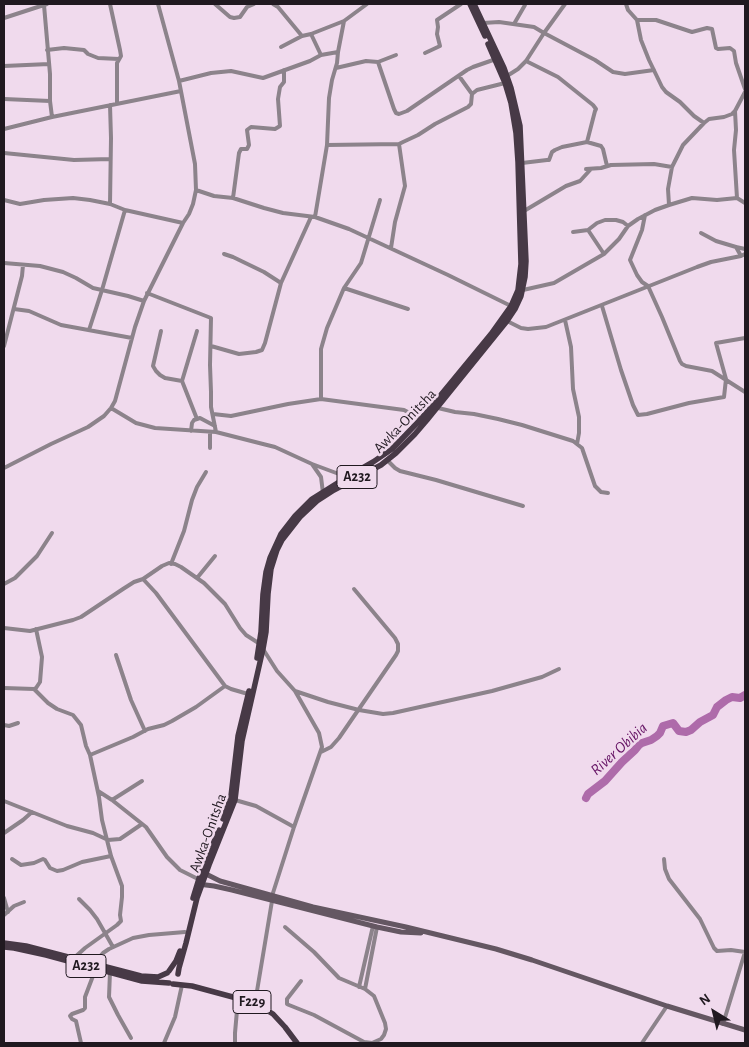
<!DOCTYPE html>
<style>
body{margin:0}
#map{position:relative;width:749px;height:1047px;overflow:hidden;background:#f0daed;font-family:"Alegreya Sans",sans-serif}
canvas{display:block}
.frame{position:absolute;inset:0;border:5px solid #201920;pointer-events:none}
.north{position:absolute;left:689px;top:987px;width:50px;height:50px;-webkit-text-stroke:4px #f0daed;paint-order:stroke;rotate:324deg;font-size:14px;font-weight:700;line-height:20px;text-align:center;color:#201920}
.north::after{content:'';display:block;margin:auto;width:18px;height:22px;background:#201920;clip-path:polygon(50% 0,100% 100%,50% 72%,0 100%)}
</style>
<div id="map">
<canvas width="749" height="1047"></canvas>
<div class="frame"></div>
<div class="north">N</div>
</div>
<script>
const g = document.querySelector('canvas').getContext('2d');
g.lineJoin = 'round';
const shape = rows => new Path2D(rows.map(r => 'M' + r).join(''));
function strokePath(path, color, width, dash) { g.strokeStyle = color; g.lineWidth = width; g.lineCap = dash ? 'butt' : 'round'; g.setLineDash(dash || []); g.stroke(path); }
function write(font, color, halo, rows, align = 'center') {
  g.font = font + ' "Alegreya Sans",sans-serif'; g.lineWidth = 5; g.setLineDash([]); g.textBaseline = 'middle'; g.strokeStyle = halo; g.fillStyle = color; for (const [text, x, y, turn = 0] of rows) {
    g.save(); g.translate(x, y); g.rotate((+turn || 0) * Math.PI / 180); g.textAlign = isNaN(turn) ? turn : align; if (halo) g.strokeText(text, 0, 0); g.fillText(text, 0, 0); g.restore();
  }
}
const river = shape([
 [586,798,588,794,605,781,622,762,635,750,639,745,642,743,651,740,657,736,660,733,663,726,673,723,679,731,686,732,691,730,700,722,713,715,717,707,726,700,732,697,740,698,745,695]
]);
const minor = shape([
 [110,4,120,50,121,56,117,63,117,104],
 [215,4,230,17,234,18,240,17,247,7,254,4],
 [273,4,278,7,302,36],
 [626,4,628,10,637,20,641,40,649,60,662,87,666,92,680,102,694,116,704,123],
 [44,5,50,74,50,101,52,117],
 [4,18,47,4],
 [637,20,656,20,692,32,707,28,712,29,716,48,718,49,730,48,734,51,736,63,745,89],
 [483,23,499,22,534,27,544,33,595,60,613,72,625,74,654,70],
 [514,24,525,5],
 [311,34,321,55],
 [281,47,302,36,311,34,344,21],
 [47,50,64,48,84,50,88,54,98,58,119,59],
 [425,53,440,46,437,34,438,27,437,20,461,4],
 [526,61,558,77,593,105,596,109,595,111,587,142],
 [378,62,394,109,396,113,399,114,407,111,467,70,473,67,496,59],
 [4,66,49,64],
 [336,68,366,61,378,62,396,55],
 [459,76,472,94],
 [507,76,518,69,526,61,544,33,565,4],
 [179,81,211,73,231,71,263,78,310,61,321,55,338,52],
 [4,99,50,101],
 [110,105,111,138,110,204],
 [735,111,736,130,734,150,737,198],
 [4,129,52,117,181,91],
 [327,145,399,144,403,142,418,135,435,124,468,107,471,104,472,94,477,90,505,83],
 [4,153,74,160,110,159],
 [522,163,547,160,549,160,552,152,555,150,562,147,587,142,601,146,603,149,607,166],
 [586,169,601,168,611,165,654,164,672,167],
 [196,190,214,196,233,198,264,208,283,213,315,217,349,229,448,275,511,306],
 [233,198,239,153,241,149,247,149,249,145,247,130,251,127,275,129,280,126,278,99,280,87,284,82,284,70],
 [4,200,20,204,44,200,73,198,90,200,110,204,125,210,183,223],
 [669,205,668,189,672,167,683,145,704,123,709,119,724,117,732,114,735,111,745,92],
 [524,211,566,186,580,181,591,169],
 [645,215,642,230,630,260,637,275,642,282,648,286,662,317,680,361,682,364,686,366,712,371,745,392],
 [315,217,327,145,329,98,332,80,337,63,338,52,344,21,367,4],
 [588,230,604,254],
 [573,232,588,230,597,223,605,220,616,220,623,222,628,226],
 [701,233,716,241,736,247,741,256],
 [736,247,745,249],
 [391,248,395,222,405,186,399,144],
 [224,254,233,257,264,272,281,283],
 [4,263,40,266,63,272,76,278,93,288,128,296,144,301],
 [344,288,408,309],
 [523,290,554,283,604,254,619,239,628,226,638,219,655,210,669,205,692,198,717,200,737,198,745,203],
 [147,293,211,318,210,365,211,392,211,407,216,432],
 [602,306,621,370,633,405,638,415,647,414,689,403,724,397,726,379,716,343,745,338],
 [14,309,29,311,61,325,132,338],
 [565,320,571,347,573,389,579,417,579,433,577,444],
 [507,321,521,328,528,329,546,327,697,267,711,262,741,256,745,254],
 [89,330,102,290,125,210],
 [161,331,153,366,156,371,160,375,165,378,182,381,197,419],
 [4,346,22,276,23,265],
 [211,346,239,354,256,352,262,350,265,343,281,283,311,217],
 [182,381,197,331],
 [321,399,321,349,327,328,344,288,361,263,380,200],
 [111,408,136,423,155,428,216,432,263,444,275,447,312,464,347,477],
 [438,408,455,412,474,414,498,419,522,425,573,441,582,448,595,486,601,492,608,493],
 [213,414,231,416,288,404,321,399,404,410,421,419],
 [191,431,192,423,194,420,200,418,215,426],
 [210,432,210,448],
 [387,460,395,468,400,471,436,480,523,506],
 [312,464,321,477,323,493],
 [4,468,51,444,88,427,104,416,111,408,115,401,135,327,144,301,183,223,189,214,193,204,196,190,195,164,179,81,158,4],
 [171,564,184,531,192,500,197,487,206,472],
 [197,578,215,556],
 [143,579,156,593,225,686,231,689,248,694],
 [4,584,15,578,37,556,52,533],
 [4,628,30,631,73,620,81,617,123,589,134,582,143,579,162,566,169,563,175,564,181,567,204,583,225,604,240,628,246,635,260,644],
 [263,649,277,671,295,691,319,733,322,747,294,827,272,896],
 [116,655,131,700,145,731],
 [4,688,34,689,48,703,57,709,73,715,81,725,86,746,90,755,99,797,102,820,111,856,122,886,122,897,120,915,121,921,117,925,85,948,74,958],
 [34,689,36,688,40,682,42,657,36,629],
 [295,691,328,702,359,710,383,714,393,713,492,691,542,677,559,669],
 [4,725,9,726,18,723],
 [321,752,331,747,339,738,396,655,398,651,398,644,395,638,354,589],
 [90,755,133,737,148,729,164,725,172,721,196,707,225,686],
 [98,791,112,800,146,827,167,857,180,870,198,879],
 [112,800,142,781],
 [235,800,256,806,294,827],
 [4,801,67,826,93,833,108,840,120,839,142,824],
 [4,833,23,820,32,812],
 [12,859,21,865,34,863,43,859,45,860,50,868,57,871,63,870,82,862,111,856],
 [664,859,665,869,669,879,700,919,714,948,717,951,731,950,745,952],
 [4,898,8,912],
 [79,899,90,910,97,919,113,947],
 [4,915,14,906,24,902],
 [285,927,314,952,339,978,365,989,374,996,385,1023,386,1029,384,1035,381,1039,372,1043,364,1042,314,1015,289,1005,287,1004,287,999,301,981],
 [94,963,103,953,109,949,133,938,149,935,185,932],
 [110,972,109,997,118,1015,131,1038],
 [359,987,373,926],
 [365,989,377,927],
 [255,1003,272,901],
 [723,1024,745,952],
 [81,1043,76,1021,72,1019,70,1016,72,1014,83,1010,85,1008,85,997,96,968],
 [164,1043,175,1017,182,985],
 [235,1043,235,1033,238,999],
 [642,1043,667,1006]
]);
const secondary = shape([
 [204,873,220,881,313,907,406,927,496,949,532,960,667,1006,745,1030],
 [198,884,214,886,232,890,377,927,401,932,421,933]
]);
const primary = shape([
 [470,4,485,36],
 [257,658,261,632,263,594,266,572,270,558,281,534,295,516,312,499,347,477,373,462,392,449,421,419,491,334,511,306,518,290,521,264,518,162,516,133,511,103,505,83,488,44],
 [223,819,231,796,238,736,249,691],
 [193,898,201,872,219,830],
 [4,943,26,946,141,976,158,977,167,973],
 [4,947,14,948,46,955,142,981,169,983],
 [169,971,176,961,180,951],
 [178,974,179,968,186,943,197,898,209,865,235,800,242,741,263,649,266,632,268,594,271,569,277,550,282,540,300,517,317,501,334,490,381,465,396,453,415,434,427,420,507,321,515,309,521,296,525,277,526,261,520,126,511,88,504,68,474,4],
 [173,984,192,986,255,1003,273,1014,285,1027,297,1043]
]);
const shields = [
 [357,477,40],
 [86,966,40],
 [252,1002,38]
];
const shieldNames = [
 ["A232",357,477],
 ["A232",86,966],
 ["F229",252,1002]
];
const streetNames = [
 ["Awka-Onitsha",405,421,-46],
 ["Awka-Onitsha",208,833,-70]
];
const waterNames = [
 ["River Obibia",619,749,-42]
];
strokePath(river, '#ae6baa', 8);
strokePath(minor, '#8c838b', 4);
strokePath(secondary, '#645762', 5);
strokePath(primary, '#473946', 5.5);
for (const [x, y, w] of shields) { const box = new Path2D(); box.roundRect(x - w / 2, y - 11.5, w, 23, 4); g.fillStyle = '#f0daed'; g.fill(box); strokePath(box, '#201920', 1); }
write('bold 14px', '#201920', null, shieldNames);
write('15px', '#201920', '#f0daed', streetNames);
write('italic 16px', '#641163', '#f0daed', waterNames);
</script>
